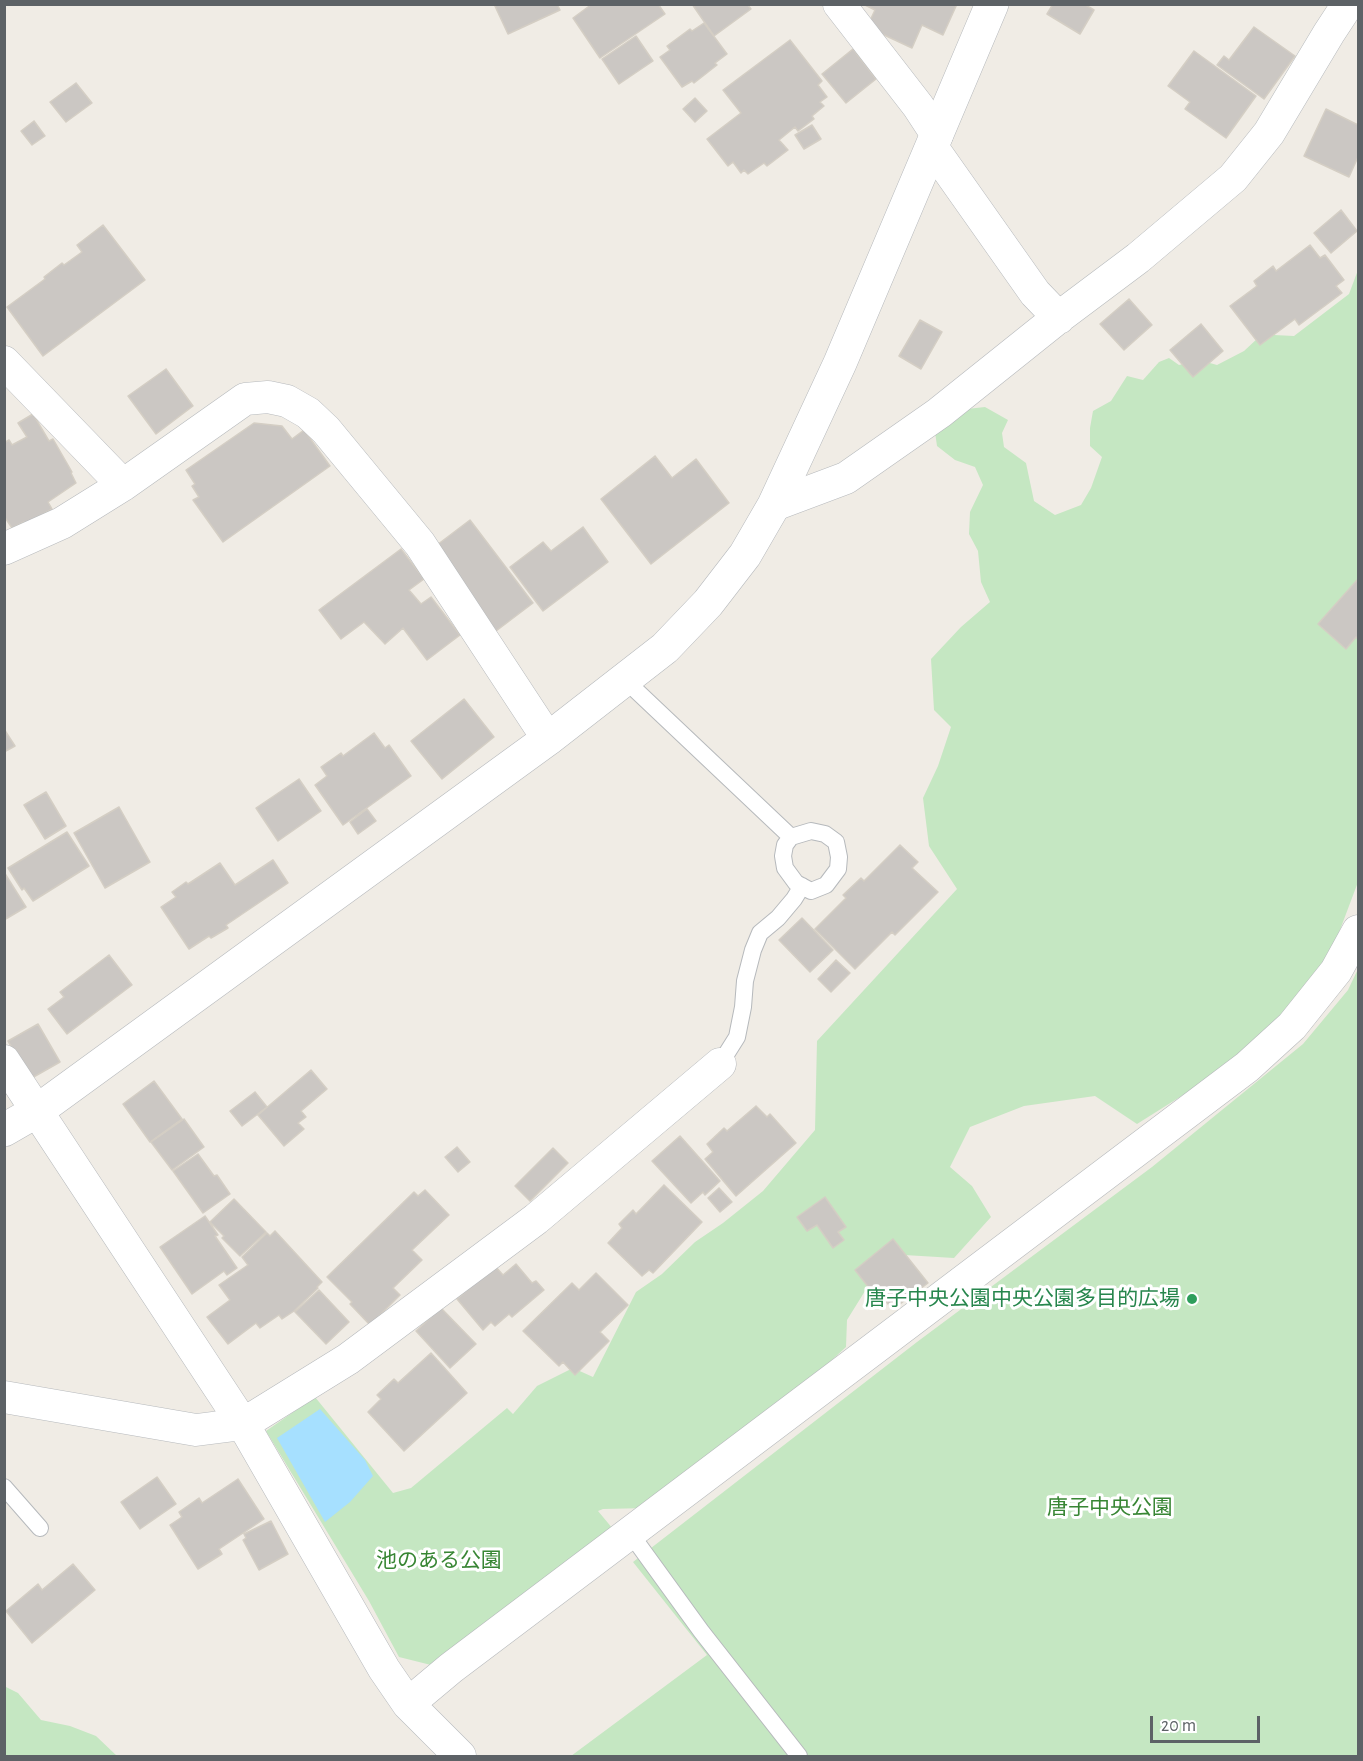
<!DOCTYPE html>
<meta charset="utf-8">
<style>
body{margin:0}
#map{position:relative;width:1363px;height:1761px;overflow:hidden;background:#f0ece5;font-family:"Alegreya Sans",sans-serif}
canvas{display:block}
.frame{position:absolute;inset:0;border:6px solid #5d6266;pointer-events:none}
.scale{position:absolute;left:1150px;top:1716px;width:110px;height:27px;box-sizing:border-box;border:3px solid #5d6266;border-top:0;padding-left:8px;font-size:18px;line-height:21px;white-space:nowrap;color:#5d6266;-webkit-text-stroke:4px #fff;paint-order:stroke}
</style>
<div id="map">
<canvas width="1363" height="1761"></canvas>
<div class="frame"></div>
<div class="scale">20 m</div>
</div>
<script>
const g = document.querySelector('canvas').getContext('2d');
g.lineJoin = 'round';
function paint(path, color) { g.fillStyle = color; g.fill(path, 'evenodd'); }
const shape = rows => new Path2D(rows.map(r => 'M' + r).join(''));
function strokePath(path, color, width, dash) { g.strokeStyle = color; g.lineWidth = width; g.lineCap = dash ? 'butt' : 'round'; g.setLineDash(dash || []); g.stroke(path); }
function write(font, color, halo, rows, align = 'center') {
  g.font = font + ' "Alegreya Sans","Noto Sans JP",sans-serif'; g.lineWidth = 6; g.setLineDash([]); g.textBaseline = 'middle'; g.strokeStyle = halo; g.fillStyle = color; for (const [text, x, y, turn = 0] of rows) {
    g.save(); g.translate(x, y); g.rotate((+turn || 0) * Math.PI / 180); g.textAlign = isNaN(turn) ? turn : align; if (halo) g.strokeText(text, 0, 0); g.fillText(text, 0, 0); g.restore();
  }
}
const green = shape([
 [1358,270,1358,882,1317,991,1218,1073,1137,1124,1095,1096,1024,1106,970,1127,950,1167,972,1186,991,1217,954,1258,888,1254,847,1320,846,1347,819,1372,648,1508,603,1509,598,1511,613,1529,431,1665,399,1657,369,1601,266,1431,315,1397,393,1493,411,1488,507,1408,513,1414,537,1386,573,1368,593,1377,636,1292,662,1274,695,1242,723,1223,763,1191,815,1130,817,1041,957,889,929,846,923,798,938,766,951,727,934,710,931,659,961,627,990,602,981,582,978,551,969,534,970,512,983,485,975,467,955,460,937,446,935,432,967,409,985,407,1008,420,1002,433,1004,447,1026,463,1034,501,1055,515,1081,505,1091,488,1102,457,1090,446,1090,428,1093,411,1111,401,1127,376,1143,380,1159,362,1169,358,1179,365,1199,360,1217,365,1244,351,1258,338,1274,335,1294,336,1349,294],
 [1358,969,1358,1756,571,1756,707,1655,633,1562,917,1342,1152,1167,1303,1044,1348,990],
 [4,1686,18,1693,41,1720,70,1726,96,1736,117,1756,5,1756]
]);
const water = shape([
 [320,1409,365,1460,373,1476,350,1502,325,1522,277,1438]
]);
const building = shape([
 [494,4,557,4,560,10,508,34,494,4],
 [592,4,658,4,665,14,600,58,573,18,592,4],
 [692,4,747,4,751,9,714,36,692,4],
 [863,4,957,4,943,35,922,25,912,48,867,27,875,10,863,4],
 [1053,4,1084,4,1094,10,1080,34,1047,14,1053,4],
 [704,23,727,54,715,63,717,65,694,83,692,81,682,87,660,57,670,50,667,46,690,29,692,31,704,23],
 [1254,27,1295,56,1264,99,1217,65,1224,56,1229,60,1254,27],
 [636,36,653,61,619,84,602,59,636,36],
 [790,40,822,81,818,85,827,97,820,102,824,106,812,116,814,119,798,131,795,127,779,140,788,150,767,166,764,163,748,174,744,170,741,173,733,162,728,166,707,139,741,113,723,90,790,40],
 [853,49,876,79,846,103,822,74,853,49],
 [1194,51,1256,96,1226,138,1185,109,1190,102,1168,86,1194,51],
 [76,83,92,103,66,122,50,102,76,83],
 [695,98,707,111,695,122,683,109,695,98],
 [1326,109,1358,125,1358,157,1349,177,1304,156,1326,109],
 [34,121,45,136,32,145,21,131,34,121],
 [812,125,821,139,804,149,795,135,812,125],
 [1341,210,1357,231,1331,253,1314,233,1341,210],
 [103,225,145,280,43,356,7,307,45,279,44,277,62,263,64,265,82,252,77,245,103,225],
 [1310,245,1320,258,1325,255,1344,280,1336,286,1342,293,1299,325,1295,319,1260,345,1230,306,1257,286,1254,281,1273,266,1276,271,1310,245],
 [1129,299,1152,325,1124,350,1100,324,1129,299],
 [920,320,942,332,921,369,899,356,920,320],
 [1201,324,1223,351,1193,377,1170,350,1201,324],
 [166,369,193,406,156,434,128,396,166,369],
 [33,414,49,441,53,439,72,472,71,473,76,483,48,502,52,509,26,524,24,522,12,528,4,516,4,443,9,440,12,445,27,437,18,423,33,414],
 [254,423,282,426,292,439,304,430,330,466,223,542,193,500,199,497,192,486,195,484,186,470,254,423],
 [655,456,672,478,696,459,729,503,651,564,601,499,655,456],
 [470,520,533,603,496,631,433,548,470,520],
 [583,527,608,562,543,611,510,567,543,542,551,551,583,527],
 [401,549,424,579,409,590,421,604,431,597,460,635,427,660,403,628,385,644,364,622,341,639,319,610,401,549],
 [1358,579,1358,639,1356,637,1346,649,1318,624,1358,579],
 [464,699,494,737,442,779,411,741,464,699],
 [4,729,15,746,4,752,4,729],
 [374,733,385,748,389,745,411,776,343,825,315,785,327,776,321,767,341,753,343,756,374,733],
 [299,779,321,811,278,841,256,808,299,779],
 [46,792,66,826,45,839,24,805,46,792],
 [119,807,150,862,105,888,74,833,119,807],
 [367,809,376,821,358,834,350,822,367,809],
 [67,832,89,866,33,901,24,888,22,890,8,868,67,832],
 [900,845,918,862,912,868,938,892,895,935,892,932,855,969,815,929,846,898,843,895,861,878,864,881,900,845],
 [273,860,288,883,226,925,228,928,211,938,209,936,189,949,161,907,176,897,172,892,186,882,188,884,220,863,235,885,273,860],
 [4,872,26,907,4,920,4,872],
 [802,918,833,950,810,972,779,940,802,918],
 [109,955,132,985,67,1034,48,1009,64,997,60,992,109,955],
 [836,960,850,973,831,992,818,979,836,960],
 [38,1024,60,1062,30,1079,8,1041,38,1024],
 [311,1070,327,1089,301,1111,306,1117,298,1123,304,1129,284,1146,258,1115,311,1070],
 [154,1081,182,1119,150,1142,123,1104,154,1081],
 [255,1092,267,1107,242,1126,230,1111,255,1092],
 [756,1106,767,1117,770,1114,796,1143,736,1196,705,1159,713,1152,707,1144,724,1128,727,1131,756,1106],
 [184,1119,204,1147,172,1170,151,1142,184,1119],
 [680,1136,720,1181,705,1195,703,1192,691,1203,652,1161,680,1136],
 [457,1147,470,1162,458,1172,445,1157,457,1147],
 [553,1148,568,1163,530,1201,515,1186,553,1148],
 [198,1154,214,1176,217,1175,230,1194,203,1213,173,1171,198,1154],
 [664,1185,702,1222,653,1273,649,1270,642,1276,608,1243,622,1228,619,1224,633,1210,636,1214,664,1185],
 [719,1188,732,1202,720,1212,708,1198,719,1188],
 [425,1190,449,1215,412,1250,422,1260,393,1288,400,1295,370,1325,350,1304,352,1302,327,1277,414,1192,418,1196,425,1190],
 [825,1197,846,1227,838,1232,844,1240,833,1248,817,1225,807,1231,797,1217,825,1197],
 [234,1199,266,1232,240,1256,222,1238,224,1236,210,1222,234,1199],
 [205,1216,218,1235,215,1236,237,1268,227,1275,224,1271,192,1294,160,1247,205,1216],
 [275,1231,322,1282,317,1287,318,1288,294,1311,282,1319,279,1315,260,1328,256,1323,228,1344,207,1317,230,1300,219,1285,248,1265,242,1257,267,1233,270,1236,275,1231],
 [893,1239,928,1283,900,1304,899,1302,892,1309,877,1290,873,1293,855,1270,893,1239],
 [516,1264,532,1283,536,1281,544,1290,512,1317,509,1314,495,1326,491,1322,483,1330,457,1299,495,1266,503,1275,516,1264],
 [596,1273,628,1305,600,1332,609,1341,575,1375,563,1362,559,1366,523,1331,572,1283,579,1290,596,1273],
 [319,1290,349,1322,326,1344,295,1312,319,1290],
 [441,1308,476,1344,450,1368,416,1331,441,1308],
 [431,1353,467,1393,404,1451,368,1412,381,1399,377,1395,394,1379,398,1383,431,1353],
 [157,1477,176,1504,140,1529,121,1502,157,1477],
 [238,1479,264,1519,219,1549,222,1554,198,1569,170,1525,182,1517,179,1512,199,1498,202,1503,238,1479],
 [271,1521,288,1554,259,1570,243,1540,246,1538,244,1534,271,1521],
 [73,1564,95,1590,32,1643,6,1611,38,1584,42,1590,73,1564]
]);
const service = shape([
 [624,679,791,837,811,831,825,834,836,842,839,857,838,869,826,885,811,891,796,883,785,868,783,856,785,845,791,837],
 [720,1064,737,1037,743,1007,745,981,753,950,760,933,778,918,794,899,802,886],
 [4,1487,40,1528],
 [630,1533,701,1631,799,1756]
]);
const minor = shape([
 [839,4,918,106,937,135],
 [932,147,1035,293,1059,318],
 [4,362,123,485],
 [774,505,846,478,939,413,1054,321,1138,258,1233,178,1269,133,1329,33,1348,4],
 [4,549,62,523,123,485,245,399,268,397,287,401,308,413,326,430,420,544,548,739],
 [4,1061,243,1424,384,1669,408,1704,460,1756],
 [4,1397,196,1430,243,1424,348,1359,536,1219,720,1064],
 [408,1704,451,1668,1247,1067,1292,1026,1336,971,1358,931]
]);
const tertiary = shape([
 [4,1130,37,1111,548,739,665,648,708,603,745,555,774,505,840,363,992,4]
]);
const markers = [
 [1192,1299,6,"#2e9e5b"]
];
const leisureNames = [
 ["唐子中央公園中央公園多目的広場",1180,1299]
];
const parkNames = [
 ["唐子中央公園",1110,1508],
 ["池のある公園",439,1561]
];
paint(green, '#c5e7c2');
paint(water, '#a6e0ff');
paint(building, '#cbc7c3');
strokePath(building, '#d4cec4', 1.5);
strokePath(service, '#b6b9bc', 18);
strokePath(minor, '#b6b9bc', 33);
strokePath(tertiary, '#b6b9bc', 34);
strokePath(service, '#fff', 16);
strokePath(minor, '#fff', 32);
strokePath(tertiary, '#fff', 33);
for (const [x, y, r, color] of markers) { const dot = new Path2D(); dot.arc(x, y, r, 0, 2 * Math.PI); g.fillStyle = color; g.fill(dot); strokePath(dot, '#fff', 2); }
write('21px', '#27864d', '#fff', leisureNames, 'right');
write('21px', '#388634', '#fff', parkNames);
</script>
